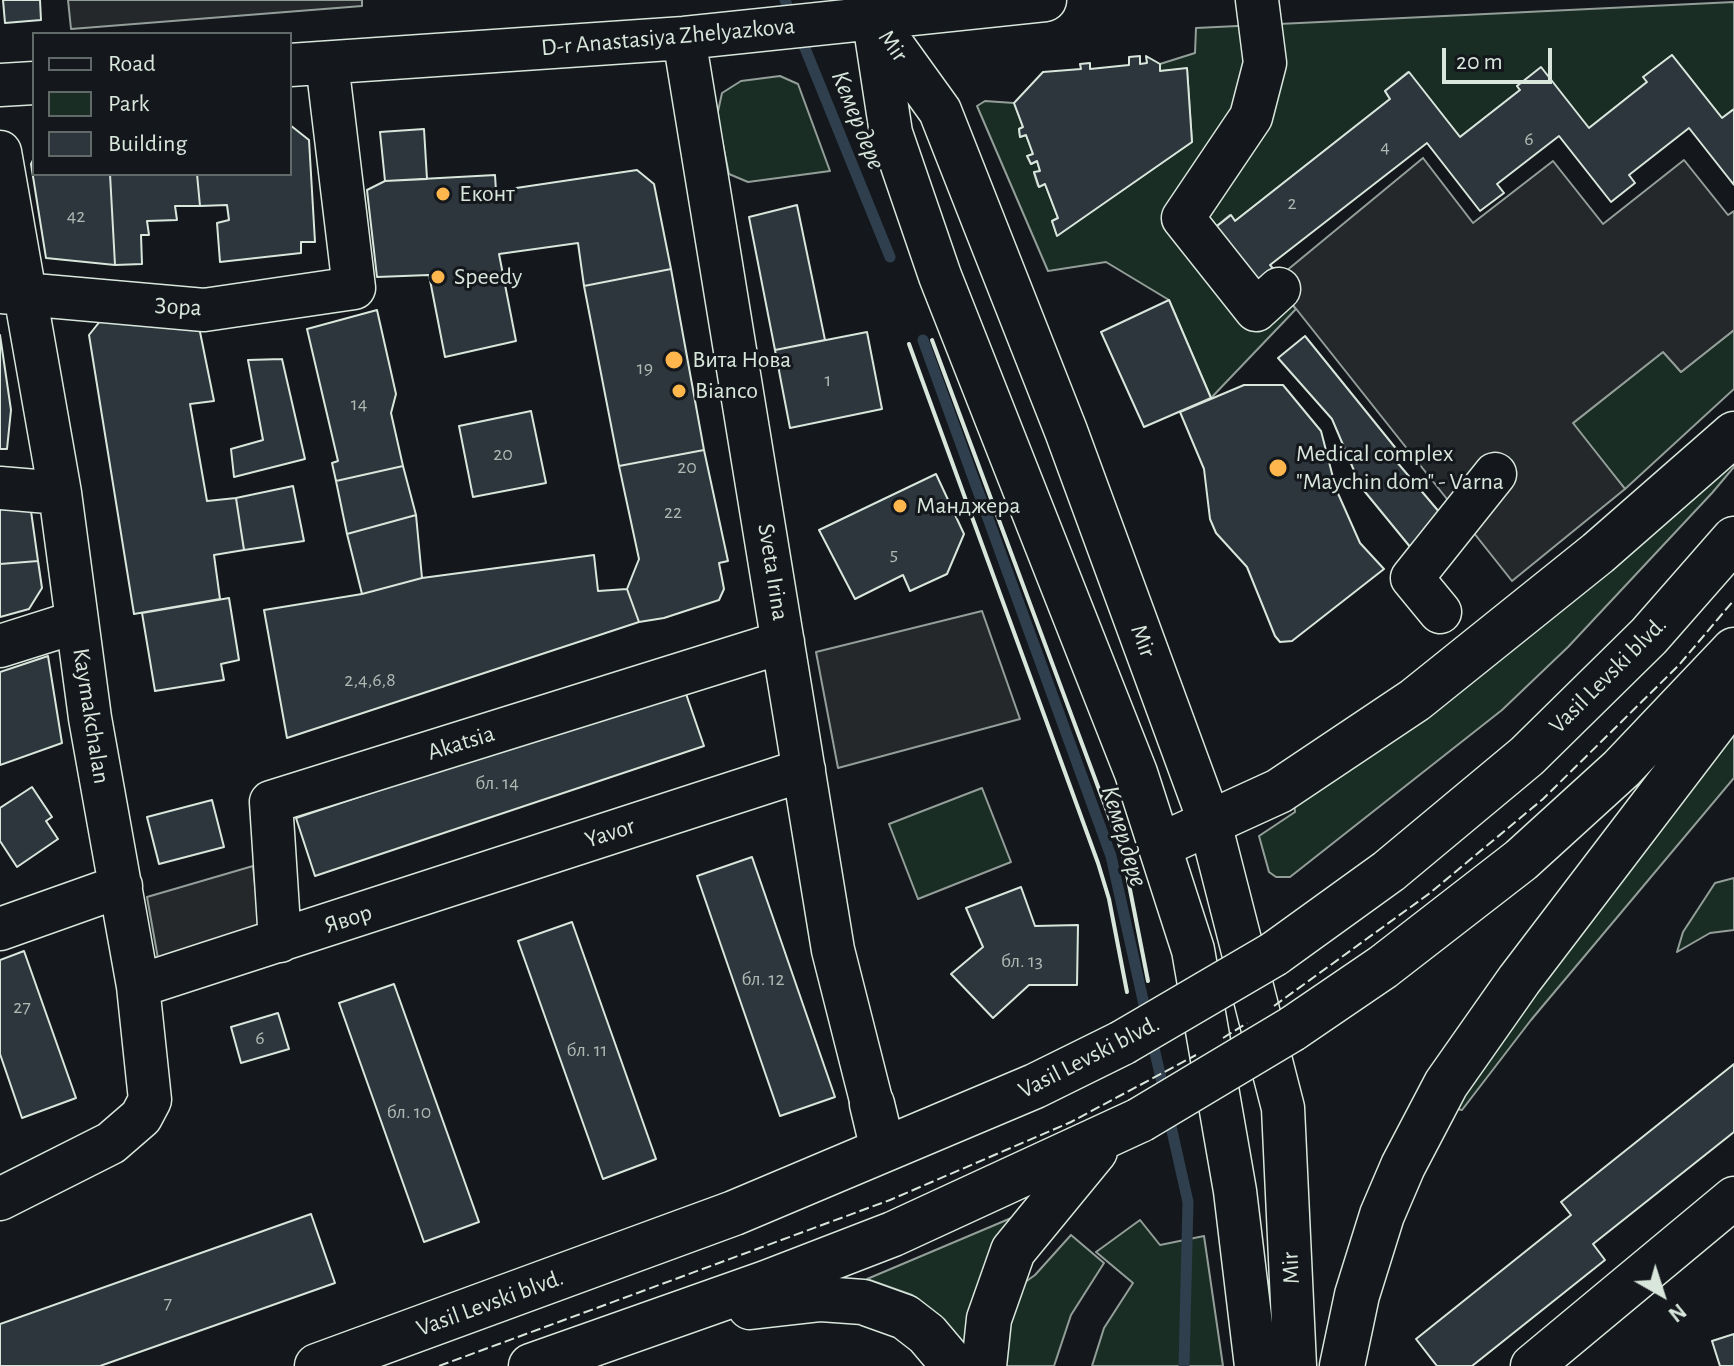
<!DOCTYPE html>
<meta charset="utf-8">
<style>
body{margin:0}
#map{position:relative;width:1734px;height:1366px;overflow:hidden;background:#14181c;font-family:"Alegreya Sans",sans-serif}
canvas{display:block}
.legend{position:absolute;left:32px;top:32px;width:260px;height:144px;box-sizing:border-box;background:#14181c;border:2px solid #626a69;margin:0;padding:10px 14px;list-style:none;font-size:24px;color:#d8e6dc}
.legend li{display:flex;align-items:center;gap:16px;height:40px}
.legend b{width:40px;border:2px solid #626a69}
.north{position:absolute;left:1622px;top:1254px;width:80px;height:80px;-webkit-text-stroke:6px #14181c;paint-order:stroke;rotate:141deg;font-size:22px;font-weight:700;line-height:32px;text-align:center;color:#d8e6dc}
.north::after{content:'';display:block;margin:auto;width:28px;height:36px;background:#d8e6dc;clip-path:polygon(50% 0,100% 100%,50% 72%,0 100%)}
.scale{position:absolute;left:1442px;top:48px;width:110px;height:36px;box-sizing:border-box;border:4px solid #d8e6dc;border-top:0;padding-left:10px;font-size:24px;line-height:28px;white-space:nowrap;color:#d8e6dc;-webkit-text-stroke:6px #14181c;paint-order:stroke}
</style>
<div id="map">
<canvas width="1734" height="1366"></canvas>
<ul class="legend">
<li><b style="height:10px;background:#14181c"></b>Road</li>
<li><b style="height:22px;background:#1a2d24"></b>Park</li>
<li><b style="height:22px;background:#2c363c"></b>Building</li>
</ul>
<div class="north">N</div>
<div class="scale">20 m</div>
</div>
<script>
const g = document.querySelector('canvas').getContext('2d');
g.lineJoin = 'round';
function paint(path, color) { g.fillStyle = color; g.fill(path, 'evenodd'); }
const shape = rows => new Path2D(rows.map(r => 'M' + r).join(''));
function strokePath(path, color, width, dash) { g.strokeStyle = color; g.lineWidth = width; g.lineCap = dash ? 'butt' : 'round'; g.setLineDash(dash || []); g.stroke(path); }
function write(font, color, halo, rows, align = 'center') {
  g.font = font + ' "Alegreya Sans",sans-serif'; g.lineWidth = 6; g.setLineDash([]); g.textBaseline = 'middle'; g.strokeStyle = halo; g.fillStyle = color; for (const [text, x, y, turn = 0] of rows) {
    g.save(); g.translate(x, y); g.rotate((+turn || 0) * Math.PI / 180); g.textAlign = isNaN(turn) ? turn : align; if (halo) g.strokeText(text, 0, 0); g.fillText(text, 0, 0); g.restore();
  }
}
const green = shape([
 [1734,2,1734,109,1722,118,1672,55,1644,77,1647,82,1589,128,1517,86,1520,90,1460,137,1408,72,1385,91,1390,99,1235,221,1230,215,1207,234,1279,289,1296,309,1211,398,1169,300,1106,262,1048,271,977,106,985,101,1014,103,1023,127,1019,129,1020,137,1026,135,1033,154,1028,156,1031,164,1037,161,1040,171,1034,173,1038,186,1045,184,1058,218,1052,221,1057,235,1192,142,1187,69,1160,71,1160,64,1195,53,1196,28,1734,2],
 [780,76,798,84,830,171,748,182,729,174,717,116,722,93,741,81,780,76],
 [1734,330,1734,389,1625,489,1572,424,1664,351,1681,372,1734,330],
 [1734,448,1734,467,1712,493,1568,647,1502,710,1290,877,1276,877,1269,872,1259,836,1295,812,1293,792,1734,448],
 [1734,733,1734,778,1531,1020,1462,1110,1452,1108,1497,1037,1734,733],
 [982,788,1011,862,918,899,889,824,982,788],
 [1734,878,1734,930,1710,933,1677,952,1683,932,1715,883,1734,878],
 [1016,1216,973,1366,947,1328,912,1295,867,1279,1016,1216],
 [1140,1220,1160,1245,1204,1236,1223,1366,1092,1366,1104,1328,1133,1283,1096,1252,1140,1220],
 [1071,1235,1104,1263,1071,1315,1054,1366,1004,1366,1004,1345,1021,1285,1035,1275,1071,1235]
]);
const parking = shape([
 [68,0,362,0,362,6,71,29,68,0],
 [1423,158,1473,223,1553,161,1603,224,1684,160,1728,215,1734,211,1734,330,1681,372,1663,352,1573,423,1625,489,1512,581,1274,281,1423,158],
 [982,611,1020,719,838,768,816,652,982,611],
 [253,866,260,934,159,964,147,897,253,866]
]);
const stream = shape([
 [785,0,793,20],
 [800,36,890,257],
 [923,340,1111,856,1147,1018],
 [1151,1035,1165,1096],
 [1168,1113,1188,1202,1184,1366]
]);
const building = shape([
 [3,0,40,0,41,20,5,23,3,0],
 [1672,55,1722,118,1734,109,1734,185,1689,128,1629,175,1635,183,1611,202,1559,136,1497,184,1504,193,1480,211,1427,143,1270,265,1277,273,1253,292,1207,234,1231,215,1235,221,1390,99,1385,91,1409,72,1460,137,1520,90,1517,86,1541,67,1589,128,1647,82,1643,77,1672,55],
 [1140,56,1140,64,1147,63,1146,56,1160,64,1160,71,1187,68,1192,142,1057,236,1052,221,1058,218,1045,184,1039,187,1034,172,1040,171,1037,161,1031,164,1027,156,1033,154,1026,135,1020,137,1019,129,1023,127,1014,103,1043,72,1081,69,1080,64,1090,63,1090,69,1129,65,1129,57,1140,56],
 [290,125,309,140,315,242,301,242,301,253,220,262,217,223,229,220,227,205,200,206,197,174,290,174,290,125],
 [424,129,427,179,385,181,380,132,424,129],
 [34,158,34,174,110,174,115,265,46,258,31,164,34,158],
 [637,170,654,184,671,269,584,286,578,243,499,254,516,341,445,357,429,275,377,277,367,190,385,181,495,175,496,191,637,170],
 [110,174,197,174,200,206,175,206,177,220,147,221,149,235,141,235,142,264,115,265,110,174],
 [797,205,825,340,775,350,749,217,797,205],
 [671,269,704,450,619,466,584,286,671,269],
 [1169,300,1211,398,1144,427,1101,332,1169,300],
 [377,310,396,394,391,413,403,466,336,481,332,463,338,461,307,329,377,310],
 [101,320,199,327,214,401,190,404,207,501,236,498,244,550,214,555,220,599,134,614,89,335,101,320],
 [867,332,882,409,790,428,775,350,867,332],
 [0,335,11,410,7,449,0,449,0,335],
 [1305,336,1402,456,1396,461,1446,520,1411,548,1361,487,1332,419,1278,358,1305,336],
 [282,359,305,459,234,477,231,449,263,440,248,360,282,359],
 [1244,385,1283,385,1321,431,1336,489,1360,543,1384,569,1292,641,1280,642,1275,636,1247,567,1216,533,1210,519,1204,469,1180,412,1244,385],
 [531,411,546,483,473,497,459,426,531,411],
 [704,450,728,561,719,563,724,589,719,600,664,618,639,622,627,589,639,559,619,466,704,450],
 [403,466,416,515,347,534,336,481,403,466],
 [936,474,964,534,947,574,910,591,903,575,855,599,819,530,936,474],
 [293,486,304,541,244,550,236,498,293,486],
 [0,509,31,511,38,561,0,564,0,509],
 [416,515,422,578,362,594,347,534,416,515],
 [594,555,598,591,627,589,639,622,287,738,264,610,362,594,422,578,594,555],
 [38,561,42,588,29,609,0,617,0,564,38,561],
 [229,598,239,660,221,664,224,680,155,691,142,613,229,598],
 [48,656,62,743,0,765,0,672,48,656],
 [684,688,704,746,315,876,296,818,684,688],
 [32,787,52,817,46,821,58,839,17,867,0,841,0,808,32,787],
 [212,800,224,847,159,864,147,817,212,800],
 [752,857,835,1097,780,1116,697,876,752,857],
 [1021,887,1035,926,1078,925,1077,985,1029,985,993,1018,951,974,983,947,966,908,1021,887],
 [572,922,656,1159,603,1179,518,941,572,922],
 [24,951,76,1098,22,1118,0,1054,0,960,24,951],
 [394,984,479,1222,424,1242,339,1003,394,984],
 [278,1013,289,1049,241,1063,231,1027,278,1013],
 [1734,1064,1734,1132,1593,1244,1605,1260,1472,1366,1437,1366,1416,1339,1571,1215,1561,1202,1734,1064],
 [311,1214,335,1283,100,1366,0,1366,0,1324,311,1214],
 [1734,1334,1734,1366,1720,1366,1712,1341,1734,1334]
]);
const minor = shape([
 [1257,0,1265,63,1251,117,1183,218,1256,310,1279,289],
 [873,18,940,111,1066,431,1210,823,1283,1108,1295,1366],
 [875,28,891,133,940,276,1136,773,1193,950,1235,1191,1256,1366],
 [684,38,833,950,872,1104],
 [290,65,684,38,1045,0],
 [0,85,34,83],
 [0,152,60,493,90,718,138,986,150,1100,141,1117,111,1143,0,1199],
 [0,292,204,310,354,288,327,63],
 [0,488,60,493],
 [1440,612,1412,578,1495,474],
 [0,646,76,622],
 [0,929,121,886],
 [280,941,271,802,783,642],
 [138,986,804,770],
 [1532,1366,1734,1198]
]);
const highway = shape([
 [1161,845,1279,791,1415,700,1598,553,1734,434],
 [1274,954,1389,871,1527,756,1649,636,1734,539],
 [1292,1029,1383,967,1521,860,1621,769,1734,650],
 [872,1104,883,1150],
 [750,1307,821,1299,863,1302,905,1317,927,1334,954,1366],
 [317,1366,734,1213,1035,1086,1122,1043],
 [531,1366,766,1283,893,1234,1140,1120],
 [984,1366,989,1319,1013,1251,1095,1151],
 [1342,1366,1357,1295,1382,1215,1403,1166,1446,1084,1519,980,1734,698]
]);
const highwayBridge = shape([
 [1122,1043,1274,954],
 [1140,1120,1292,1029]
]);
const fence = shape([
 [1274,1006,1430,893,1543,799,1679,665,1734,600],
 [1223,1038,1247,1023],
 [439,1366,890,1200,1071,1122,1196,1055]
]);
const wall = shape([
 [932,340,1123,854,1148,981],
 [909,344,1098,863,1109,899,1127,992]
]);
const markers = [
 [443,194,8,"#ffb74d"],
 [438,277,8,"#ffb74d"],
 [674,360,10,"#ffb74d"],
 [679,391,8,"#ffb74d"],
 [1278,468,10,"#ffb74d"],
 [900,506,8,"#ffb74d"]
];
const numberNames = [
 ["6",1529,139],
 ["4",1385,147],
 ["2",1292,203],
 ["42",76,216],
 ["19",645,368],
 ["1",828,380],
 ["14",359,404],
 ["20",503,454],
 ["20",687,467],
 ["22",673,512],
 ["5",894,554],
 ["2,4,6,8",370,680],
 ["бл. 14",497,783],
 ["бл. 13",1022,961],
 ["бл. 12",763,979],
 ["27",22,1007],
 ["6",260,1038],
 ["бл. 11",587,1050],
 ["бл. 10",409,1112],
 ["7",168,1303]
];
const streetNames = [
 ["D-r Anastasiya Zhelyazkova",668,37,-5],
 ["Mir",893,46,55],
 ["Зора",178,307,3],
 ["Sveta Irina",773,572,81],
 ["Mir",1143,641,70],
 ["Vasil Levski blvd.",1608,675,-45],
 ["Kaymakchalan",91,716,81],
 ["Akatsia",461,743,-17],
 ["Yavor",610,833,-18],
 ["Явор",348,919,-18],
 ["Vasil Levski blvd.",1089,1057,-27],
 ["Mir",1291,1268,-93],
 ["Vasil Levski blvd.",490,1303,-20]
];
const poiNames = [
 ["Еконт",459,194],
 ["Speedy",454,277],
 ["Вита Нова",692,360],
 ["Bianco",695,391],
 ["Medical complex",1296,454],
 ["\"Maychin dom\" - Varna",1296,482],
 ["Манджера",916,506]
];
const waterNames = [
 ["Кемер дере",858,120,68],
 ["Кемер дере",1124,836,73]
];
paint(green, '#1a2d24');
strokePath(green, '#939e99', 2);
paint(parking, '#24282b');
strokePath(parking, '#939e99', 2);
strokePath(stream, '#2f3f4d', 11);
paint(building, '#2c363c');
strokePath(building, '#d8e6dc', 2);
strokePath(minor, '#d8e6dc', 45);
strokePath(highway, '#d8e6dc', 47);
strokePath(minor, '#14181c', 42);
strokePath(highway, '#14181c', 44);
strokePath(highwayBridge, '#d8e6dc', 47, []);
strokePath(highwayBridge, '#14181c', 44);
strokePath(fence, '#d8e6dc', 2, [10, 4]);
strokePath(wall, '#d8e6dc', 4);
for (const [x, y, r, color] of markers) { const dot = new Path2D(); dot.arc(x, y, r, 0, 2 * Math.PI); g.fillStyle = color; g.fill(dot); strokePath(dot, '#14181c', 3); }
write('20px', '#adbab4', null, numberNames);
write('24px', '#d8e6dc', '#14181c', streetNames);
write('24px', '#d8e6dc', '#14181c', poiNames, 'left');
write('italic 26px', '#d8e6dc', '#14181c', waterNames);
</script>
